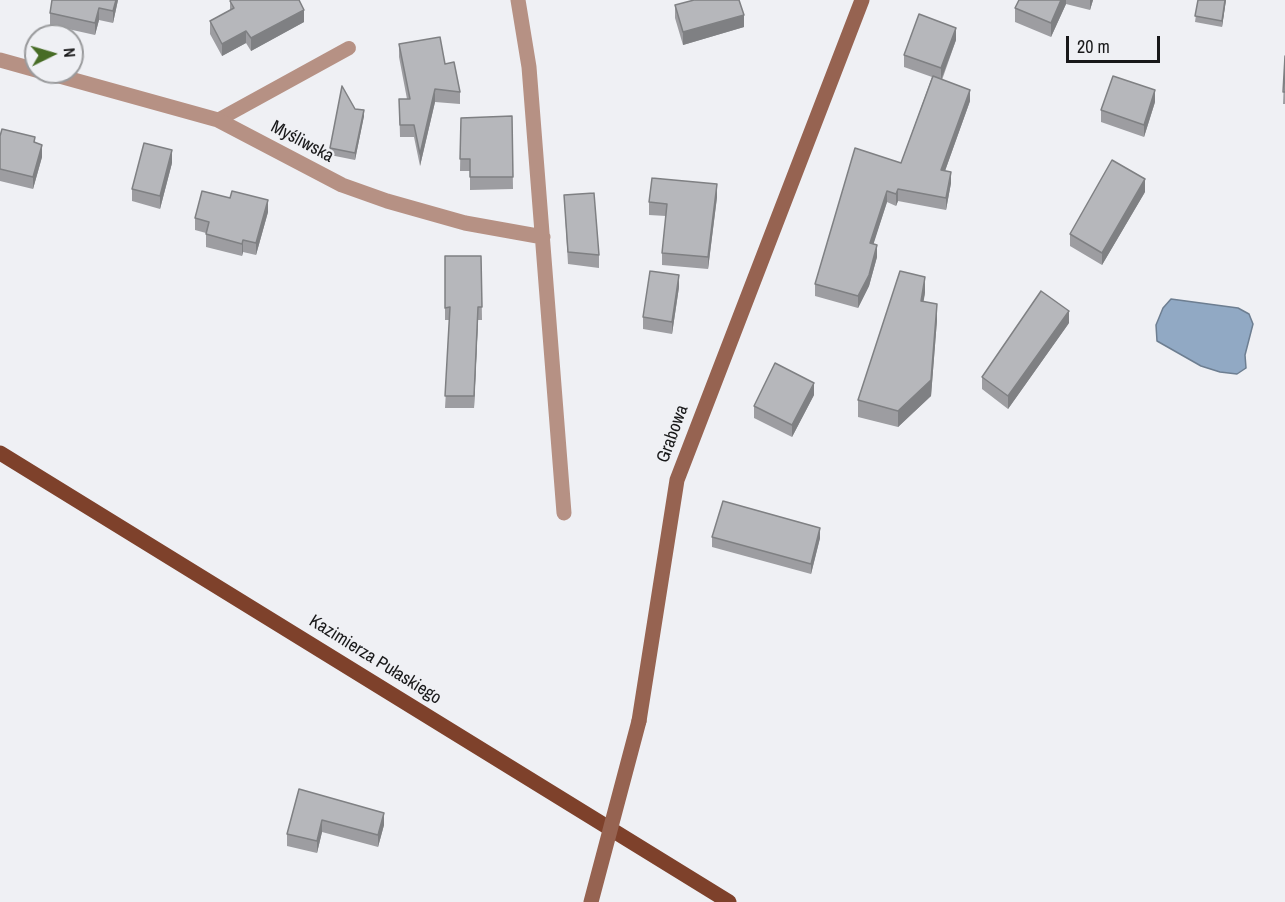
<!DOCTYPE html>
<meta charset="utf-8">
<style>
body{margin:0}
#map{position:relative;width:1285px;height:902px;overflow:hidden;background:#eff0f4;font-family:"Archivo Narrow",sans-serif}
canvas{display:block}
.north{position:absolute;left:24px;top:24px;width:60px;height:60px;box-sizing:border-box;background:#eff0f4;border:2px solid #999a9c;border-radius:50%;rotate:85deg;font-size:16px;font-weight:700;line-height:24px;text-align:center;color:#181819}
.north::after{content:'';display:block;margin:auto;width:21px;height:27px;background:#476c25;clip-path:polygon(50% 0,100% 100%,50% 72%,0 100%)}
.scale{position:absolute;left:1066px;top:36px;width:94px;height:27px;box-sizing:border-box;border:3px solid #181819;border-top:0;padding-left:8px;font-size:18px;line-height:21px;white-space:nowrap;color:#181819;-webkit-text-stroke:4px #eff0f4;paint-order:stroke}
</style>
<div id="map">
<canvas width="1285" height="902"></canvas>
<div class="north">N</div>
<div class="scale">20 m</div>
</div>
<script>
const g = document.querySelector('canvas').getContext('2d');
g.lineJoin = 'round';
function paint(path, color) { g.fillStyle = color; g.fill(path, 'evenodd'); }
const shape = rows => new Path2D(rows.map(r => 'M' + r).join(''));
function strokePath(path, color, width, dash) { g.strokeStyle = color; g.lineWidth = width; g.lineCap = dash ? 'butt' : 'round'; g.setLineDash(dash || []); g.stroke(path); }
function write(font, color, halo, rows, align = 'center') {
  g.font = font + ' "Archivo Narrow",sans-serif'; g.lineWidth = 4.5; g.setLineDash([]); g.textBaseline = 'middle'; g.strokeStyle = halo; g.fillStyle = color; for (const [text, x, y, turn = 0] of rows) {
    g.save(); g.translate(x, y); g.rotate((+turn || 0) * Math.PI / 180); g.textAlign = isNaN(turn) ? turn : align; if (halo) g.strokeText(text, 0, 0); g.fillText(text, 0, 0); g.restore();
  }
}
const water = shape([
 [1171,299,1238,308,1249,314,1253,324,1245,355,1246,368,1237,374,1220,372,1201,366,1157,341,1156,325,1163,308,1171,299]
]);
const lane = shape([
 [218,120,349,48]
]);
const street = shape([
 [518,0,529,67,564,513],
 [0,60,36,70],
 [45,72,218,120,342,185,387,201,465,223,543,237]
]);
const secondary = shape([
 [639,721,677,480,862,0]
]);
const primary = shape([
 [0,453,729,902]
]);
const secondaryBridge = shape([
 [591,902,639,721]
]);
const wall = shape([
 [52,0,118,0,113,23,99,20,95,35,50,25,50,13],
 [1019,0,1093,0,1090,10,1066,4,1051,37,1015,22,1015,8],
 [1198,0,1226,0,1222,27,1195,22],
 [230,1,304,22,251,51,246,43,222,56,210,34,210,21,230,10],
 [675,5,744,27,683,45,675,18],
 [956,40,942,80,970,101,945,171,951,183,946,210,898,201,896,206,887,202,873,244,877,257,869,286,858,308,815,296,815,284,901,163,932,77,904,67,904,55],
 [399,44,445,64,460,92,460,104,435,102,420,166,414,137,400,137,399,99,407,99,399,57],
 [1285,56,1285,104,1283,104],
 [1155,102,1144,137,1101,122,1101,110],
 [355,109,364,116,355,160,330,155,330,148],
 [512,116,513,189,470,190,470,171,460,171,461,118],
 [0,136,35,143,42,157,33,189,0,181],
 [172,163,160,209,132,201,132,189],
 [1145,192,1102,265,1070,246,1070,234],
 [564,195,599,255,599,268,568,264],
 [717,197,708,269,662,265,662,253,666,216,649,215,649,202],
 [268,212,256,255,243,252,242,256,206,247,206,233,195,230,195,218],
 [445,256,481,256,482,320,478,320,474,408,445,408,450,320,445,320],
 [679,287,672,334,643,329,643,317],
 [925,293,923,301,937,320,931,396,898,427,858,417,858,400],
 [1069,323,1008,409,982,389,982,377],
 [814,395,792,437,754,418,754,406],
 [712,537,820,538,811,574,712,547],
 [299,789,384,825,378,847,322,832,317,853,287,846,287,834]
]);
const shadedWall = shape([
 [116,0,118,0,113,23,113,11],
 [1061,0,1066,0,1066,4,1051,37,1051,23],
 [1090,0,1093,0,1090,10],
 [1225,0,1226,0,1222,27,1222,21],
 [99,8,99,20,95,35,95,23],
 [304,10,304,22,251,51,251,38],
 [744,15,744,27,683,45,683,32],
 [956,28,956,40,941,80,941,68],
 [246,31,246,43,222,56,222,44],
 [435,89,435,102,420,166,420,154],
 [970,90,970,101,941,182,941,170],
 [1155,90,1155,102,1144,137,1144,125],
 [364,110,364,116,355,160,355,153],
 [42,145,42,157,33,189,33,177],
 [172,150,172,163,160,209,160,196],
 [951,172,951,183,946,210,946,198],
 [1145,179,1145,192,1102,265,1102,253],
 [717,184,717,197,708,269,708,257],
 [898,189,898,201,896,206,896,194],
 [887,191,887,202,870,255,870,243],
 [268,200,268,212,256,255,256,243],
 [243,240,243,252,242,256,242,244],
 [877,245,877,257,869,286,858,308,858,296],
 [679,275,679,287,672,334,672,322],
 [925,277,925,293,921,317,921,301],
 [937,304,937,320,931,396,898,427,898,411],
 [478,307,478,320,474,408,474,396],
 [1069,311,1069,323,1008,409,1008,396],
 [814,383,814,395,792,437,792,425],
 [820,528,820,538,811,574,811,564],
 [384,813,384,825,378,847,378,835],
 [322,820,322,832,317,853,317,841]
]);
const building = shape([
 [52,0,116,0,113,11,99,8,95,23,50,13,52,0],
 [231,0,299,0,304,10,251,38,246,31,222,44,210,21,234,8,230,1,231,0],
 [694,0,739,0,744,15,683,32,675,5,694,0],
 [1019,0,1061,0,1051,23,1015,8,1019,0],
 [1198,0,1225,0,1222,21,1195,16,1198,0],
 [919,14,956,28,941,68,904,55,919,14],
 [440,37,445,64,454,62,460,92,435,89,420,154,414,125,400,125,399,99,410,99,399,44,440,37],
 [1285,56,1285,92,1283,92,1285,56],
 [933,76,970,90,941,170,951,172,946,198,898,189,896,194,887,191,870,243,877,245,869,275,858,296,815,284,855,148,901,163,933,76],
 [1113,76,1155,90,1144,125,1101,110,1113,76],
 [342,86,355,109,364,110,355,153,330,148,342,86],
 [512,116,513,177,470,177,470,159,460,159,461,118,512,116],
 [2,129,35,137,34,142,42,145,33,177,0,169,0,136,2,129],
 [144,143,172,150,160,196,132,189,144,143],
 [1112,160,1145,179,1102,253,1070,234,1112,160],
 [652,178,717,184,708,257,662,253,667,204,649,202,652,178],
 [202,191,230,198,232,191,268,200,256,243,243,240,242,244,206,234,209,222,195,218,202,191],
 [594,193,599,255,568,252,564,195,594,193],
 [445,256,481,256,482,307,478,307,474,396,445,396,450,307,445,308,445,256],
 [650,271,679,275,672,322,643,317,650,271],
 [900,271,925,277,921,301,937,304,931,380,898,411,858,400,900,271],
 [1041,291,1069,311,1008,396,982,377,1041,291],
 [775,363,814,383,792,425,754,406,775,363],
 [723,501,820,528,811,564,712,537,723,501],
 [299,789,384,813,378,835,322,820,317,841,287,834,299,789]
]);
const streetNames = [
 ["Myśliwska",302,142,28],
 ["Grabowa",673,434,-70],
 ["Kazimierza Pułaskiego",375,660,32]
];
paint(water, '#91a9c4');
strokePath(water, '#6d7e91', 1.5);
strokePath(lane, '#b69184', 14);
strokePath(street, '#b69184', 15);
strokePath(secondary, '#966351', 15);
strokePath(primary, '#7e412b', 15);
strokePath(secondaryBridge, '#966351', 15);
paint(wall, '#9d9da1');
paint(shadedWall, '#7f8083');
paint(building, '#b6b7bb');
strokePath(building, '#7f8083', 1.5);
write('18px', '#181819', '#eff0f4', streetNames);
</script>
